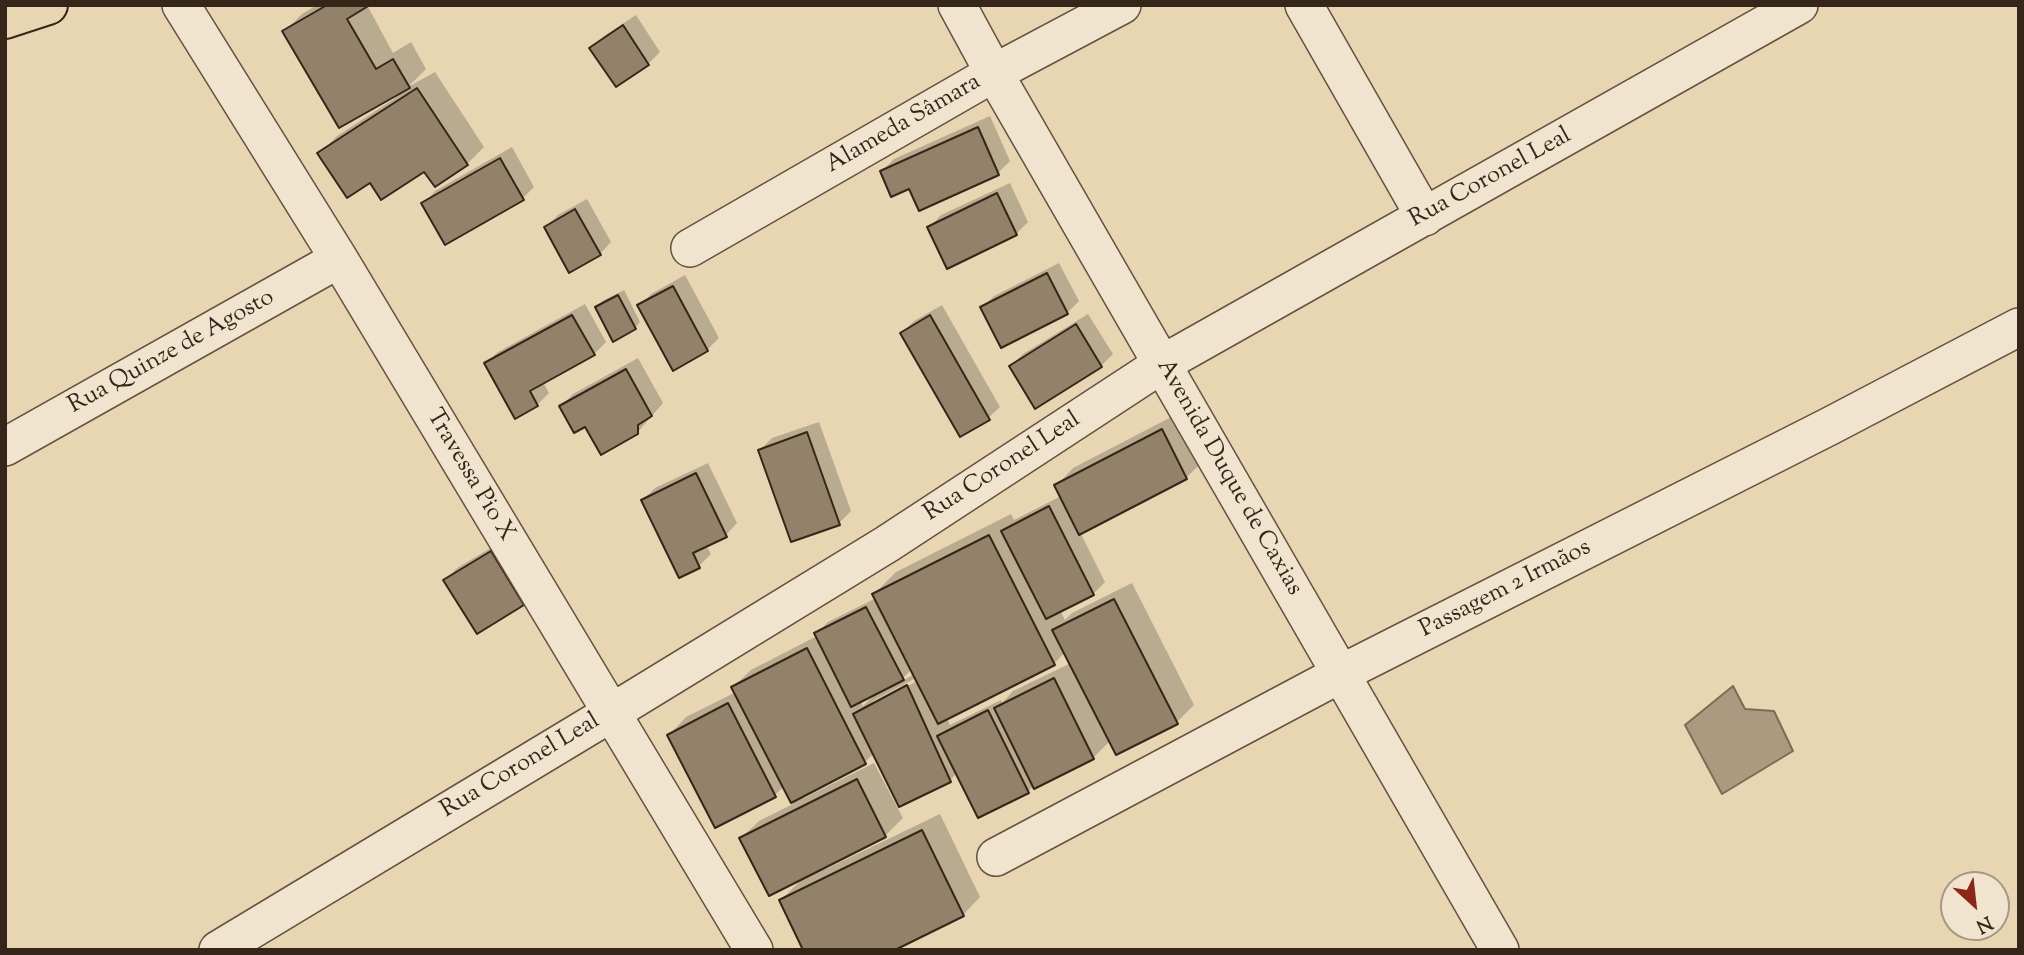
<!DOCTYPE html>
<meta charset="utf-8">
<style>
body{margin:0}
#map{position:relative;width:2024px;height:955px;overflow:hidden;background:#e8d6b3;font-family:"Sorts Mill Goudy",serif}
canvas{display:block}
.frame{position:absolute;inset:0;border:7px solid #362619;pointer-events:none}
.north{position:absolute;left:1940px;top:871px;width:70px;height:70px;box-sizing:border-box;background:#f0e4ce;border:2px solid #a69886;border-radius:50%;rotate:153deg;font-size:19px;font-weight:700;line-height:28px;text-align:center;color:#362619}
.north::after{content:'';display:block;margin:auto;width:24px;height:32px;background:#8f2418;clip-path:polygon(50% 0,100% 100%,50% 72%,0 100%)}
</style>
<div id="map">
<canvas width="2024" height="955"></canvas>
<div class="frame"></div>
<div class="north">N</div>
</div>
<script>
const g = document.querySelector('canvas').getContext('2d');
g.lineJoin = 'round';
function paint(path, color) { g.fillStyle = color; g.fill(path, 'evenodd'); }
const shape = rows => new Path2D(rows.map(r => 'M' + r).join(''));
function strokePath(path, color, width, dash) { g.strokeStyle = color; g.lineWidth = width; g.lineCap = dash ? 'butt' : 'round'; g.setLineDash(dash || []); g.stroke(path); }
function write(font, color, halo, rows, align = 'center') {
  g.font = font + ' "Sorts Mill Goudy",serif'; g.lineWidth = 6; g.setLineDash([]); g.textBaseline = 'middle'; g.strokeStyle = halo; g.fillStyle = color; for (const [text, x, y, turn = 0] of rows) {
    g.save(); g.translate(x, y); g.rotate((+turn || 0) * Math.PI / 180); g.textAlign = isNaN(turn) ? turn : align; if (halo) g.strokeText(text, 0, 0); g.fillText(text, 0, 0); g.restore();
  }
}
const water = shape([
 [1733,686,1745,709,1774,711,1793,751,1722,794,1685,725,1733,686]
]);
const shadow = shape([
 [317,5,367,5,393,53,411,42,426,69,408,87,435,72,484,147,467,164,425,169,370,180,320,154,337,136,397,97,285,31,302,14],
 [636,15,660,52,648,64,617,85,592,48,604,36],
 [990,116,1010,161,998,173,910,187,882,171,894,159],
 [512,147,534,187,523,198,424,203,435,191],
 [1010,183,1028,222,1016,234,929,227,941,215],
 [587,199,611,242,600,254,546,227,558,215],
 [1059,263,1079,301,1067,313,982,308,994,296],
 [685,275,719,338,707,350,640,306,651,294],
 [624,290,640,322,635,328,597,307,602,301],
 [585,304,606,342,594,354,543,382,549,393,537,405,486,363,498,352],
 [942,305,1000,407,988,418,902,333,914,321],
 [1088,314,1113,354,1101,366,1011,366,1023,354],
 [638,358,663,403,637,433,586,424,561,406,573,394],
 [1179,413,1203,461,1186,478,1080,532,1105,582,1093,594,1060,610,1065,620,1072,613,1132,583,1194,705,1177,722,1111,740,1093,758,1034,786,1028,791,957,773,950,780,874,753,865,762,802,795,804,798,874,763,903,818,885,836,825,866,826,869,940,814,980,897,963,915,781,900,803,878,741,838,759,821,793,804,784,786,775,795,716,826,669,735,686,717,736,692,733,687,751,670,817,636,816,634,828,622,876,598,874,594,896,572,1011,514,1014,520,1061,496,1056,486,1073,468],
 [1065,652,1071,663,1013,691,1002,703,1001,700,950,725,947,718,1054,664],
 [912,669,914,674,901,682,900,681],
 [914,679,915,682,873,705,873,701],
 [876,693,863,706,860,700],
 [819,422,851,511,839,523,760,450,772,438],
 [708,463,737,523,726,535,706,545,711,554,699,566,643,500,655,488],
 [504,540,535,592,523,604,477,632,446,580,457,568]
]);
const building = shape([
 [327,5,370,5,347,19,376,69,393,59,410,88,339,128,282,31,327,5],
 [623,25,649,65,616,87,589,48,623,25],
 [417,88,468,165,435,187,424,172,381,200,370,183,347,198,317,153,417,88],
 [978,127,999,175,919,211,909,189,891,197,880,171,978,127],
 [500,158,524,200,445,245,421,203,500,158],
 [997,193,1017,235,947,269,927,227,997,193],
 [575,209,601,255,569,273,544,227,575,209],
 [1047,273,1068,314,1001,348,980,307,1047,273],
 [673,286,708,351,673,371,637,305,673,286],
 [618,295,636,329,613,342,595,307,618,295],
 [572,315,595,355,530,391,538,406,515,419,484,363,572,315],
 [930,315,990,420,960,437,900,333,930,315],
 [1076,324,1102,367,1035,409,1009,366,1076,324],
 [626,369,652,416,638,425,638,434,601,455,585,427,574,433,559,406,626,369],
 [1162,429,1187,479,1079,535,1054,485,1162,429],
 [807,432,840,525,791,542,758,450,807,432],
 [696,473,727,537,693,553,700,568,679,578,641,500,696,473],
 [1049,506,1094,595,1046,619,1001,531,1049,506],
 [989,535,1055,665,938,724,872,594,989,535],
 [491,551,524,605,477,634,443,580,491,551],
 [1114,599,1178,724,1116,755,1052,630,1114,599],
 [866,607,904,680,851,707,814,633,866,607],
 [807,648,866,764,791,803,731,687,807,648],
 [1054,678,1094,759,1034,789,994,708,1054,678],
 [907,685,951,782,899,807,853,714,907,685],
 [728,703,776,797,715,828,667,735,728,703],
 [988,710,1029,793,978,818,937,736,988,710],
 [857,779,886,837,769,896,739,838,857,779],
 [922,830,964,916,895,950,803,950,779,900,922,830]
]);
const minor = shape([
 [181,5,339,259,754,950],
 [957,5,994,73,1500,950],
 [1304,5,1425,217],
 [690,248,994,73,1122,5],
 [5,447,339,259],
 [996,857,1342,673,1830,426,2019,327],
 [218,950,611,713,887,544,1162,364,1799,5]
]);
const primary = shape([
 [5,19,48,5]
]);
const streetNames = [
 ["Alameda Sâmara",904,125,-30],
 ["Rua Coronel Leal",1491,179,-29],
 ["Rua Quinze de Agosto",172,353,-29],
 ["Rua Coronel Leal",1003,468,-33],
 ["Travessa Pio X",469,476,59],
 ["Avenida Duque de Caxias",1228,478,60],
 ["Passagem 2 Irmãos",1506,590,-27],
 ["Rua Coronel Leal",521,767,-31]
];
paint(water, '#ab9a7f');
strokePath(water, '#7c6c56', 2);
paint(shadow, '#0003');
paint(building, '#938269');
strokePath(building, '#362619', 2);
strokePath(minor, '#625240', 40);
strokePath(primary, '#362619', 42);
strokePath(minor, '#f0e4ce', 37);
strokePath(primary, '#e8d6b3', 38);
write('24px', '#362619', '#f0e4ce', streetNames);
</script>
